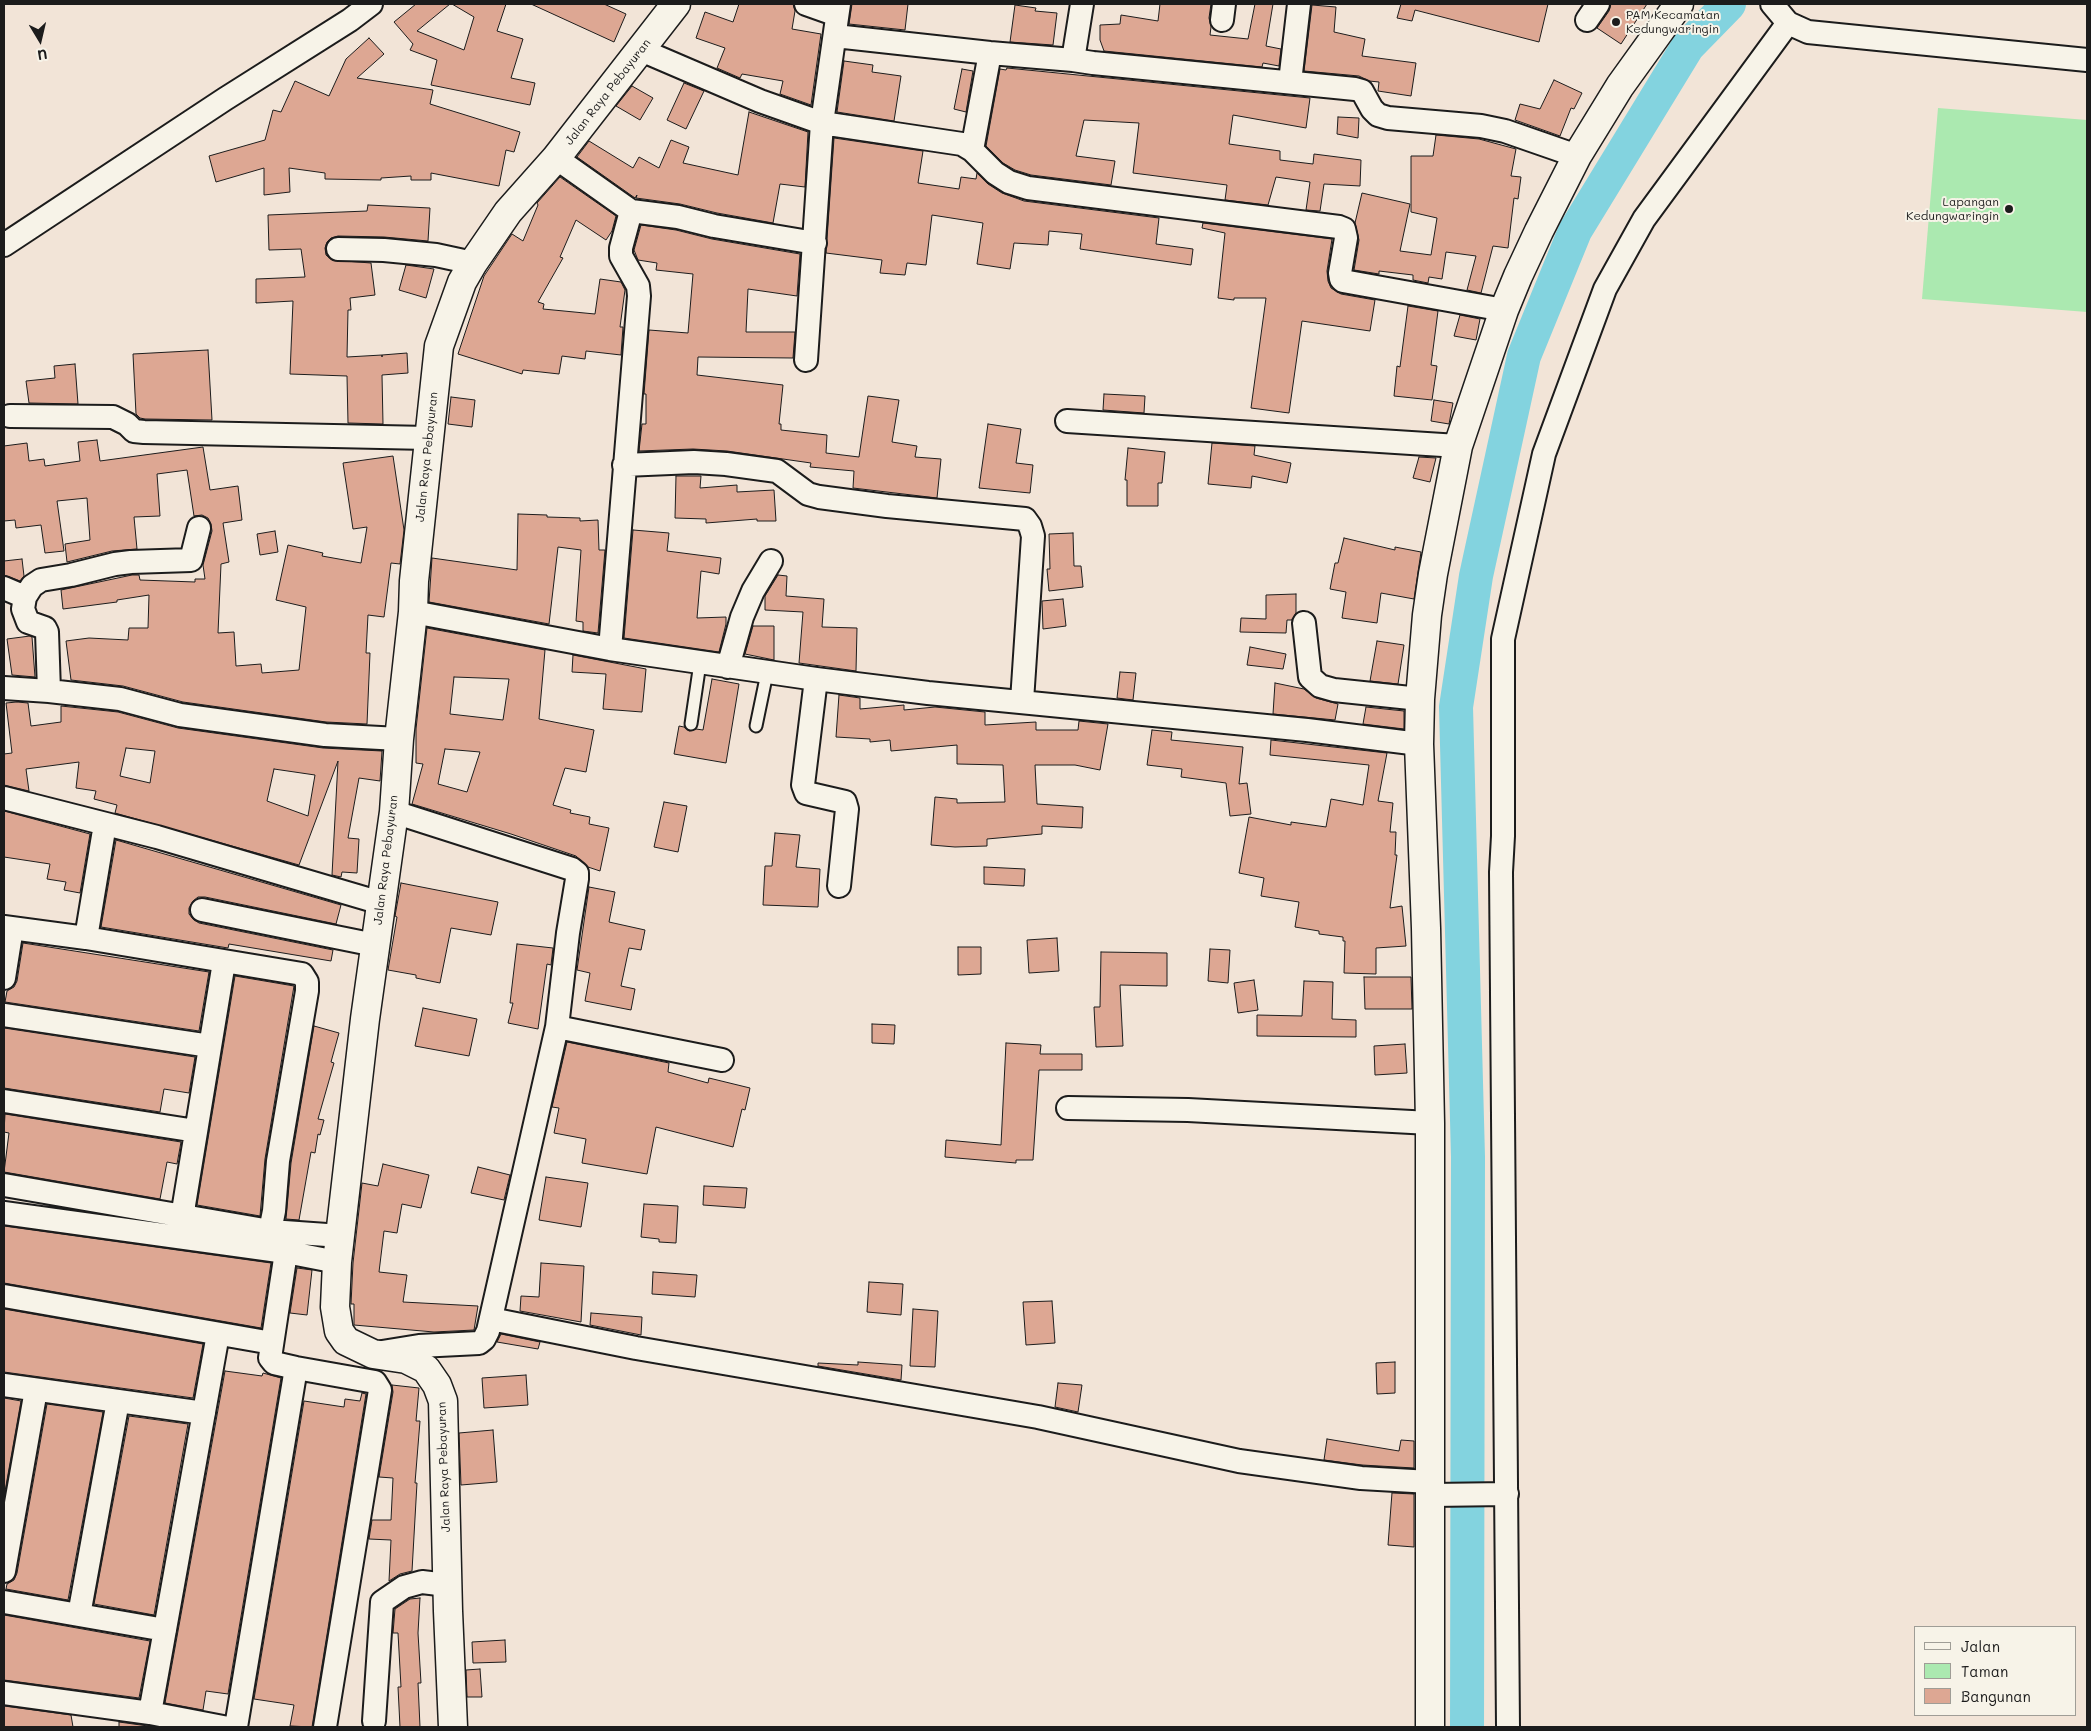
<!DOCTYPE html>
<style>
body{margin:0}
#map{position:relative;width:2091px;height:1731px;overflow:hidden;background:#f2e4d7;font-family:Mali,sans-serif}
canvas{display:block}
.frame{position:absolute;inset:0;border:5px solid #1c1c1c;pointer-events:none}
.legend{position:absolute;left:1914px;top:1626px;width:162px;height:90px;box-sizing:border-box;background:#f7f3e8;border:1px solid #9f9d96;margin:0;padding:6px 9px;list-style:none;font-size:15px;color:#1c1c1c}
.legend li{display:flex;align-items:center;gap:10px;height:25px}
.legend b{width:25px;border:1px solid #9f9d96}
.north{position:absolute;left:15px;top:15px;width:50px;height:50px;-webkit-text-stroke:4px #f7f3e8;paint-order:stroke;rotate:171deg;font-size:14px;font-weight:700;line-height:20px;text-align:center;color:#1c1c1c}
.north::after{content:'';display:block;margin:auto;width:18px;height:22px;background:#1c1c1c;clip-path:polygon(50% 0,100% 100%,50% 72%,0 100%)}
</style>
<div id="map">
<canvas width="2091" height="1731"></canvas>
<div class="frame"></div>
<ul class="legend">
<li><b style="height:6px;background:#f7f3e8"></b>Jalan</li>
<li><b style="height:14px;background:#abe9b0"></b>Taman</li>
<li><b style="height:14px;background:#dda793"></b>Bangunan</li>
</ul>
<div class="north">U</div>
</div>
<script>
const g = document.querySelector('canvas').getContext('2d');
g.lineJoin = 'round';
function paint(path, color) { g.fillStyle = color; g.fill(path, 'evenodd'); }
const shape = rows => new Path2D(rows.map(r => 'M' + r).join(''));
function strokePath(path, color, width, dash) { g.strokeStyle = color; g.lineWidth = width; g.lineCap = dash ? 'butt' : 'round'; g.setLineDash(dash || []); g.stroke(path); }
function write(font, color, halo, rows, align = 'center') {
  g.font = font + ' Mali,sans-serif'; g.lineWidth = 4; g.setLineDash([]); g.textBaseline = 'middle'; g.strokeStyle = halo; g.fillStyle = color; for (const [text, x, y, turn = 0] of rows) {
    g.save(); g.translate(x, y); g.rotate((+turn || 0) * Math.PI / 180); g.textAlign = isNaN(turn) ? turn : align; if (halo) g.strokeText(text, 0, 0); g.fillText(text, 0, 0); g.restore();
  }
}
const green = shape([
 [1938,108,2087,120,2087,312,1922,299]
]);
const river = shape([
 [1467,1727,1468,1157,1456,707,1476,576,1524,356,1575,231,1688,46,1729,4]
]);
const building = shape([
 [416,4,450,4,417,31,464,50,474,17,452,4,506,4,497,31,523,39,511,78,535,83,530,105,431,85,437,60,410,50,413,44,394,22,416,4],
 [531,4,604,4,626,14,614,42,531,4],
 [739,4,793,4,795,11,792,29,821,34,811,105,780,94,783,81,742,74,740,78,717,68,725,48,696,38,705,12,733,22,739,4],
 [852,4,908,4,905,30,849,24,852,4],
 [1160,4,1211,4,1209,18,1211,27,1210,35,1248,39,1255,4,1273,4,1266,46,1281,49,1279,66,1263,63,1262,67,1104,51,1100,40,1100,25,1120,24,1121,15,1158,21,1160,4],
 [1401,4,1548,4,1539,42,1415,10,1412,21,1397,18,1401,4],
 [1611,4,1647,4,1621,44,1597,28,1609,11,1611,4],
 [1015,5,1036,8,1035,11,1057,13,1053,45,1010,42,1015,5],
 [1312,5,1336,7,1334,32,1365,39,1362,56,1416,63,1411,96,1378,91,1379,82,1369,81,1359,76,1304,71,1312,5],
 [369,38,384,54,357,78,433,90,430,104,520,132,514,152,506,150,499,186,431,173,431,180,411,180,411,176,381,178,381,180,325,179,325,173,289,168,290,192,264,195,264,168,216,182,209,156,265,140,273,110,281,112,295,81,329,96,346,59,369,38],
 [844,61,873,65,872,72,901,76,894,121,837,112,844,61],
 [1007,68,1310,98,1306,128,1233,115,1229,144,1280,151,1280,160,1313,164,1314,154,1361,160,1360,186,1324,184,1320,211,1306,210,1310,182,1276,177,1268,205,1225,200,1227,185,1133,173,1139,123,1084,120,1076,156,1115,161,1111,185,1031,175,1015,170,1003,163,986,146,1000,69,1006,70,1007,68],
 [962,69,973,71,966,112,954,109,962,69],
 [1554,80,1582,93,1574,109,1571,108,1560,136,1515,120,1520,104,1540,109,1554,80],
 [684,83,704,91,686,129,667,120,684,83],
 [632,86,653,98,640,120,616,106,632,86],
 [749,112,808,132,805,187,780,184,773,223,717,213,680,204,636,198,637,195,635,198,577,157,589,141,633,168,639,157,659,168,671,140,689,147,683,163,738,175,749,112],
 [1338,117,1359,118,1358,138,1337,134,1338,117],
 [1436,135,1479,139,1516,149,1511,176,1521,177,1518,199,1514,198,1508,248,1493,246,1481,293,1467,290,1476,256,1446,252,1442,279,1429,277,1428,283,1413,280,1413,275,1379,271,1379,274,1354,270,1359,240,1355,223,1362,193,1410,204,1400,251,1431,255,1437,218,1411,212,1411,156,1433,156,1436,135],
 [834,138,923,151,918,183,959,189,961,177,976,179,977,173,988,184,1002,193,1024,201,1159,218,1156,244,1193,249,1191,265,1080,249,1082,234,1049,231,1048,245,1014,243,1010,269,977,264,983,223,932,215,926,265,907,263,905,275,880,273,882,260,826,253,834,138],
 [560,177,616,216,612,231,606,240,576,220,560,257,563,258,538,302,544,304,543,309,595,314,600,279,621,282,625,290,620,327,623,327,621,355,586,351,585,359,562,356,559,374,523,370,522,374,458,354,484,276,512,234,523,241,538,205,537,203,560,177],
 [368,205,430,208,428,241,384,237,338,236,331,238,327,242,325,248,326,255,332,260,371,263,375,295,350,298,351,310,348,310,347,357,382,355,382,357,382,355,407,353,408,373,382,375,383,424,348,423,347,376,290,374,293,301,256,303,256,279,305,277,301,249,269,250,268,215,367,211,368,205],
 [1203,223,1332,239,1327,271,1328,281,1331,288,1341,294,1375,300,1370,331,1302,321,1289,413,1251,408,1266,298,1234,298,1234,300,1218,298,1225,233,1202,228,1203,223],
 [641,225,676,230,712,239,800,254,797,296,748,289,746,332,795,332,793,358,698,357,697,375,783,385,779,424,781,424,781,430,827,435,826,453,859,457,868,396,899,400,892,442,917,446,915,457,941,459,937,498,853,488,854,471,810,467,811,463,727,451,693,449,639,451,642,424,646,424,646,394,644,394,649,330,688,333,693,274,656,270,657,263,638,260,634,250,641,225],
 [406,265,434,269,426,298,399,290,406,265],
 [1408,306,1438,311,1431,365,1437,366,1432,400,1394,396,1397,366,1400,367,1408,306],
 [1460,315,1480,319,1476,340,1454,336,1460,315],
 [208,350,212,420,145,419,140,418,136,414,133,354,208,350],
 [75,364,78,404,29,403,26,381,55,378,54,366,75,364],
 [1104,394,1145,396,1144,413,1103,410,1104,394],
 [451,397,475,400,472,427,448,424,451,397],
 [1434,400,1453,403,1449,424,1431,421,1434,400],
 [988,424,1021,429,1016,463,1033,465,1030,493,979,488,988,424],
 [97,440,100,461,203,447,210,490,238,486,242,520,223,523,229,562,221,564,218,633,234,632,236,666,261,664,262,673,299,670,306,607,276,600,288,545,323,553,322,556,361,563,367,527,353,529,343,463,393,456,404,530,400,564,391,563,384,617,368,615,366,653,370,653,367,724,326,722,183,702,123,686,71,680,66,641,89,638,128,640,129,628,148,628,149,595,117,600,117,602,63,609,61,590,132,575,139,575,140,580,195,582,195,579,205,579,203,565,212,531,211,524,208,518,202,515,194,516,187,470,157,474,160,516,134,517,137,549,112,551,67,562,65,544,90,540,87,498,57,501,64,551,45,553,41,525,16,528,15,520,4,521,4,446,27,443,29,461,44,459,45,466,80,461,78,442,97,440],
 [1212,443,1255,446,1254,455,1291,463,1287,483,1252,476,1251,488,1208,484,1212,443],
 [1128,448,1165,452,1162,483,1158,483,1158,506,1127,506,1127,480,1125,480,1128,448],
 [1419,457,1436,458,1430,482,1413,478,1419,457],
 [676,476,701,476,700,488,737,485,737,492,774,490,776,521,757,521,757,519,706,523,706,519,675,518,676,476],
 [518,514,547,515,547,517,580,518,580,521,598,520,599,550,605,550,598,633,583,631,583,622,576,621,581,550,558,547,549,624,429,602,432,558,517,570,518,514],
 [633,530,669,533,667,551,721,558,719,574,701,571,697,618,726,617,726,624,719,652,624,638,633,530],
 [275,531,278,552,260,555,257,534,275,531],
 [1073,533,1074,566,1081,566,1083,587,1049,591,1047,569,1050,569,1049,534,1073,533],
 [1344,538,1395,550,1395,547,1421,552,1414,599,1381,593,1377,623,1342,618,1346,592,1330,589,1335,563,1338,563,1344,538],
 [22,559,24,576,20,581,4,575,4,561,22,559],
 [778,575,787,576,786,596,824,599,822,627,857,628,856,671,799,663,803,612,765,610,765,596,778,575],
 [1296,594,1296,613,1292,620,1287,620,1286,633,1240,632,1241,618,1266,619,1266,595,1296,594],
 [1063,599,1066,626,1043,629,1042,601,1063,599],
 [753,626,774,626,774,660,745,654,753,626],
 [427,628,545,650,539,719,594,730,586,772,565,768,553,805,571,810,570,813,590,817,589,824,609,828,600,871,588,867,576,856,511,834,412,804,423,764,416,763,416,729,427,628],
 [454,677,509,679,503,720,450,714,454,677],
 [445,749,480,752,467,792,438,784,445,749],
 [30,636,32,637,35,677,12,675,7,639,30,636],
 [1377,641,1404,645,1398,684,1370,681,1377,641],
 [1250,647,1286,654,1283,669,1247,665,1250,647],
 [573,655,646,669,642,712,603,709,606,674,572,672,573,655],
 [1120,672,1136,673,1133,700,1117,698,1120,672],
 [712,679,739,684,726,763,674,754,679,726,684,727,689,731,696,729,703,730,712,679],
 [1275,683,1304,689,1316,698,1338,704,1335,720,1273,714,1275,683],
 [839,695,860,698,860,709,904,705,904,710,935,707,985,712,985,725,1036,722,1036,730,1078,730,1079,721,1108,724,1100,770,1075,765,1035,765,1037,804,1083,807,1082,828,1042,826,1042,834,987,839,987,846,955,847,931,845,935,797,957,799,957,803,1005,802,1003,765,957,764,957,745,891,751,890,740,870,742,870,739,836,737,839,695],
 [17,702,28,703,31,726,61,722,61,706,118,712,178,728,323,748,382,751,380,781,359,778,348,838,359,839,357,873,342,872,341,877,332,875,338,761,299,865,115,813,117,805,94,799,96,791,76,788,79,762,26,769,29,791,4,785,4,754,12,753,6,703,17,702],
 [126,748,155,751,150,783,120,776,126,748],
 [274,769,315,775,308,816,267,801,274,769],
 [1366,707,1404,711,1404,729,1363,724,1366,707],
 [1152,730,1172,732,1171,740,1243,747,1239,784,1247,783,1251,814,1230,816,1226,783,1181,777,1182,769,1147,765,1152,730],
 [1271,740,1387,753,1378,801,1393,803,1390,832,1396,832,1395,855,1397,855,1390,908,1402,906,1406,946,1376,948,1376,974,1344,973,1345,941,1343,941,1343,937,1319,934,1319,931,1295,927,1299,902,1261,896,1264,878,1239,873,1249,817,1291,825,1291,822,1326,827,1331,799,1363,805,1369,765,1270,755,1271,740],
 [664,802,687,806,678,852,654,847,664,802],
 [4,811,90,834,80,893,64,890,66,882,47,879,50,864,4,857,4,811],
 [775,833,800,835,796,867,820,869,818,907,763,905,765,866,772,866,775,833],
 [116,840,341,905,336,924,205,897,198,897,193,901,189,908,189,914,193,919,199,923,333,950,331,961,229,944,228,948,101,927,116,840],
 [984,867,1025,869,1024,886,984,884,984,867],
 [401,883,498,902,491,935,451,928,440,983,416,978,416,975,388,970,397,917,395,916,401,883],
 [589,887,615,892,609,922,645,930,641,950,629,948,621,986,635,989,631,1010,585,1001,590,973,577,970,589,887],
 [1057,938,1059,971,1029,973,1027,940,1057,938],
 [23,943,209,972,199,1031,5,1002,7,991,14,987,17,981,23,943],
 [517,944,553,948,551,965,547,964,538,1029,508,1023,513,1003,510,1003,517,944],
 [958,947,981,947,981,974,958,975,958,947],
 [1210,949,1230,950,1228,983,1208,981,1210,949],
 [1101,952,1167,953,1167,986,1120,985,1123,1046,1096,1047,1094,1007,1100,1007,1101,952],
 [235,976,294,986,265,1159,260,1216,197,1205,235,976],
 [1364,977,1411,977,1412,1009,1365,1009,1364,977],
 [1254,980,1258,1010,1238,1013,1234,983,1254,980],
 [1304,981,1333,982,1332,1019,1356,1020,1356,1037,1257,1036,1257,1015,1302,1016,1304,981],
 [423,1008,477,1019,469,1056,415,1046,423,1008],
 [872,1024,895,1025,894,1044,872,1043,872,1024],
 [314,1026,339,1033,331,1062,334,1063,318,1119,324,1120,320,1135,318,1134,315,1153,311,1152,299,1220,286,1219,291,1163,314,1026],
 [4,1028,195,1057,189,1093,164,1089,160,1112,4,1088,4,1028],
 [567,1042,669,1063,668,1072,708,1083,709,1078,750,1088,745,1110,742,1109,733,1147,656,1127,647,1174,582,1163,586,1139,554,1133,559,1108,552,1107,567,1042],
 [1006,1043,1041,1045,1040,1054,1082,1054,1082,1070,1039,1070,1033,1160,1016,1160,1016,1163,945,1157,946,1140,1001,1145,1006,1043],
 [1405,1044,1407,1073,1375,1075,1374,1046,1405,1044],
 [5,1114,181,1142,177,1164,167,1162,160,1199,4,1172,9,1133,4,1132,5,1114],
 [383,1164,429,1175,421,1208,402,1204,397,1233,384,1231,379,1272,407,1275,403,1302,478,1306,474,1330,434,1332,354,1325,354,1304,351,1304,353,1263,362,1183,378,1186,383,1164],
 [478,1167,510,1175,504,1200,471,1193,478,1167],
 [546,1177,588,1183,581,1227,539,1220,546,1177],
 [704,1186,747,1188,745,1208,703,1205,704,1186],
 [644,1204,678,1206,676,1243,659,1242,659,1239,641,1237,644,1204],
 [4,1226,271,1263,261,1328,4,1283,4,1226],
 [541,1263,584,1266,581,1322,520,1311,521,1296,539,1297,541,1263],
 [297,1268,312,1270,307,1315,290,1313,297,1268],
 [653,1272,697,1275,695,1297,652,1294,653,1272],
 [869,1282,903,1284,901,1315,867,1312,869,1282],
 [1052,1301,1055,1343,1026,1345,1023,1302,1052,1301],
 [4,1309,203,1344,193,1398,4,1372,4,1309],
 [913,1309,938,1311,935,1367,910,1366,913,1309],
 [591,1313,642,1317,641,1335,590,1325,591,1313],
 [501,1334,540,1342,538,1349,497,1342,501,1334],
 [858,1362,902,1365,901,1380,818,1366,818,1363,858,1365,858,1362],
 [1395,1362,1395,1393,1377,1394,1376,1363,1395,1362],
 [225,1371,262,1376,263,1373,281,1378,228,1694,206,1691,203,1710,165,1703,225,1371],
 [526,1375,528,1405,484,1408,482,1378,526,1375],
 [1058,1383,1082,1385,1078,1412,1055,1407,1058,1383],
 [392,1385,419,1388,416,1421,420,1421,415,1483,417,1483,412,1571,400,1574,389,1581,391,1540,369,1539,372,1520,391,1520,393,1478,379,1477,393,1392,392,1385],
 [362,1393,366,1394,312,1727,290,1726,294,1705,254,1699,304,1401,344,1407,345,1399,360,1401,362,1393],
 [4,1398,21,1401,4,1497,4,1398],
 [47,1404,103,1412,68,1600,6,1589,7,1584,14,1580,17,1573,47,1404],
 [129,1416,188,1424,154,1615,94,1604,129,1416],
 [493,1430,497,1482,461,1485,459,1433,493,1430],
 [1327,1439,1399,1451,1401,1440,1414,1441,1414,1468,1362,1465,1324,1460,1327,1439],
 [1392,1493,1414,1494,1414,1547,1388,1545,1392,1493],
 [420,1598,418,1633,421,1683,418,1683,420,1727,400,1727,398,1687,401,1687,398,1633,393,1633,395,1609,410,1599,420,1598],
 [4,1615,150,1641,139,1698,4,1680,4,1615],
 [505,1640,506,1662,473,1663,472,1642,505,1640],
 [480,1669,482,1697,467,1697,466,1670,480,1669],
 [4,1706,71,1715,73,1727,4,1727,4,1706],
 [119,1722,148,1726,155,1727,119,1727,119,1722]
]);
const service = shape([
 [691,724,700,663],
 [756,726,767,673]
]);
const minor = shape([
 [806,4,837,15],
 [1772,4,1788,23,1808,32,2087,60],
 [1222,20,1224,4],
 [1587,20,1598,4],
 [835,36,990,53,1073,60,1093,63,1355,89,1362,91,1372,109,1378,115,1388,118,1481,126,1505,131,1577,156],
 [641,50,760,101,822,123,962,144,972,150,995,173,1009,182,1028,188,1339,227,1344,229,1346,238,1340,273,1341,279,1343,281,1504,310],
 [1073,60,1082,4],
 [1290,82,1299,4],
 [972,150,990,53],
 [556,158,631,211,678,217,714,226,815,243],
 [4,245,225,99,350,20,371,4],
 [338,249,384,250,436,255,473,263],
 [806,360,822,123,839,4],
 [10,416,113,417,127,424,134,431,144,432,428,438],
 [1067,421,1458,446],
 [624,465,694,462,726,464,777,471,808,494,819,497,887,506,1025,519,1030,526,1033,536,1022,701],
 [4,588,25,597],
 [413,612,610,649,816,679,928,693,1307,730,1419,744],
 [1304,623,1310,677,1320,686,1334,690,1420,699],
 [610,649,639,296,638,286,621,256,621,248,631,211],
 [728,667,742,617,753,591,771,561],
 [816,679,803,785,806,793,845,802,847,809,839,886],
 [4,688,49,691,120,699,180,715,325,735,399,739],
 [49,691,47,632,45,628,28,622,23,609,25,597,32,586,41,580,71,575,115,564,131,562,191,560,199,528],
 [4,798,157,837,381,903],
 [202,910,375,945],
 [4,927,86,938,302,974,307,982,307,991,278,1161,274,1211,270,1231],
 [86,938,105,824],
 [4,978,12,928],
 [4,1015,210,1046],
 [557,1027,722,1060],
 [4,1101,196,1131],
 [1068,1108,1188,1110,1430,1123],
 [4,1185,270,1231,341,1236],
 [4,1213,286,1252,337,1262],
 [184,1231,184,1205,224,962],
 [286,1252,270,1358,274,1363,296,1368,375,1382,380,1390,325,1727],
 [4,1296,272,1343],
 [491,1319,636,1348,1038,1417,1239,1461,1361,1478,1430,1482],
 [382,1352,419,1346,479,1343,484,1339,488,1331,557,1027,568,933,577,879,577,873,572,869,394,812],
 [4,1385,204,1413],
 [1431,1495,1507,1494],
 [4,1571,36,1390],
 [4,1602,165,1630],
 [79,1615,118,1401],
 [4,1693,150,1713,223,1727],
 [150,1713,218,1334],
 [374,1721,382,1602,404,1587,422,1582,447,1585],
 [236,1727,296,1368],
 [1508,1727,1501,872,1503,836,1503,639,1544,454,1605,289,1644,219,1788,23]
]);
const tertiary = shape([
 [1430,1727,1430,1123,1426,928,1419,744,1420,699,1427,615,1433,574,1458,446,1504,310,1518,276,1539,231,1577,156,1620,86,1679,4]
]);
const secondary = shape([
 [453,1727,448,1611,443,1401,437,1385,426,1369,406,1359,373,1354,346,1341,339,1331,335,1307,337,1262,365,1019,394,812,399,739,413,612,414,581,439,346,462,282,473,263,508,212,556,158,676,4]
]);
const markers = [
 [1616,22,5,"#1c1c1c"],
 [2009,209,5,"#1c1c1c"]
];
const poiNames = [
 ["PAM Kecamatan",1626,15],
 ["Kedungwaringin",1626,29],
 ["Lapangan",1999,202,"right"],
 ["Kedungwaringin",1999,216,"right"]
];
const streetNames = [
 ["Jalan Raya Pebayuran",608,92,-52],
 ["Jalan Raya Pebayuran",427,457,-84],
 ["Jalan Raya Pebayuran",386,860,-83],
 ["Jalan Raya Pebayuran",444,1467,-92]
];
paint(green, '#abe9b0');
strokePath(river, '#83d3df', 34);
paint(building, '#dda793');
strokePath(building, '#1c1c1c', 1);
strokePath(service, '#1c1c1c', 15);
strokePath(minor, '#1c1c1c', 26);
strokePath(tertiary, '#1c1c1c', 31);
strokePath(secondary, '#1c1c1c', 31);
strokePath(service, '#f7f3e8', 11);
strokePath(minor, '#f7f3e8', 22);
strokePath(tertiary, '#f7f3e8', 28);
strokePath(secondary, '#f7f3e8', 28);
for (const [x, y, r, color] of markers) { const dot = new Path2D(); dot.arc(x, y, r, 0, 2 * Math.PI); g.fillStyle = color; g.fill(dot); strokePath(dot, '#f7f3e8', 2); }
write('12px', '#1c1c1c', '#f7f3e8', poiNames, 'left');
write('12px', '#1c1c1c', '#f7f3e8', streetNames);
</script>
